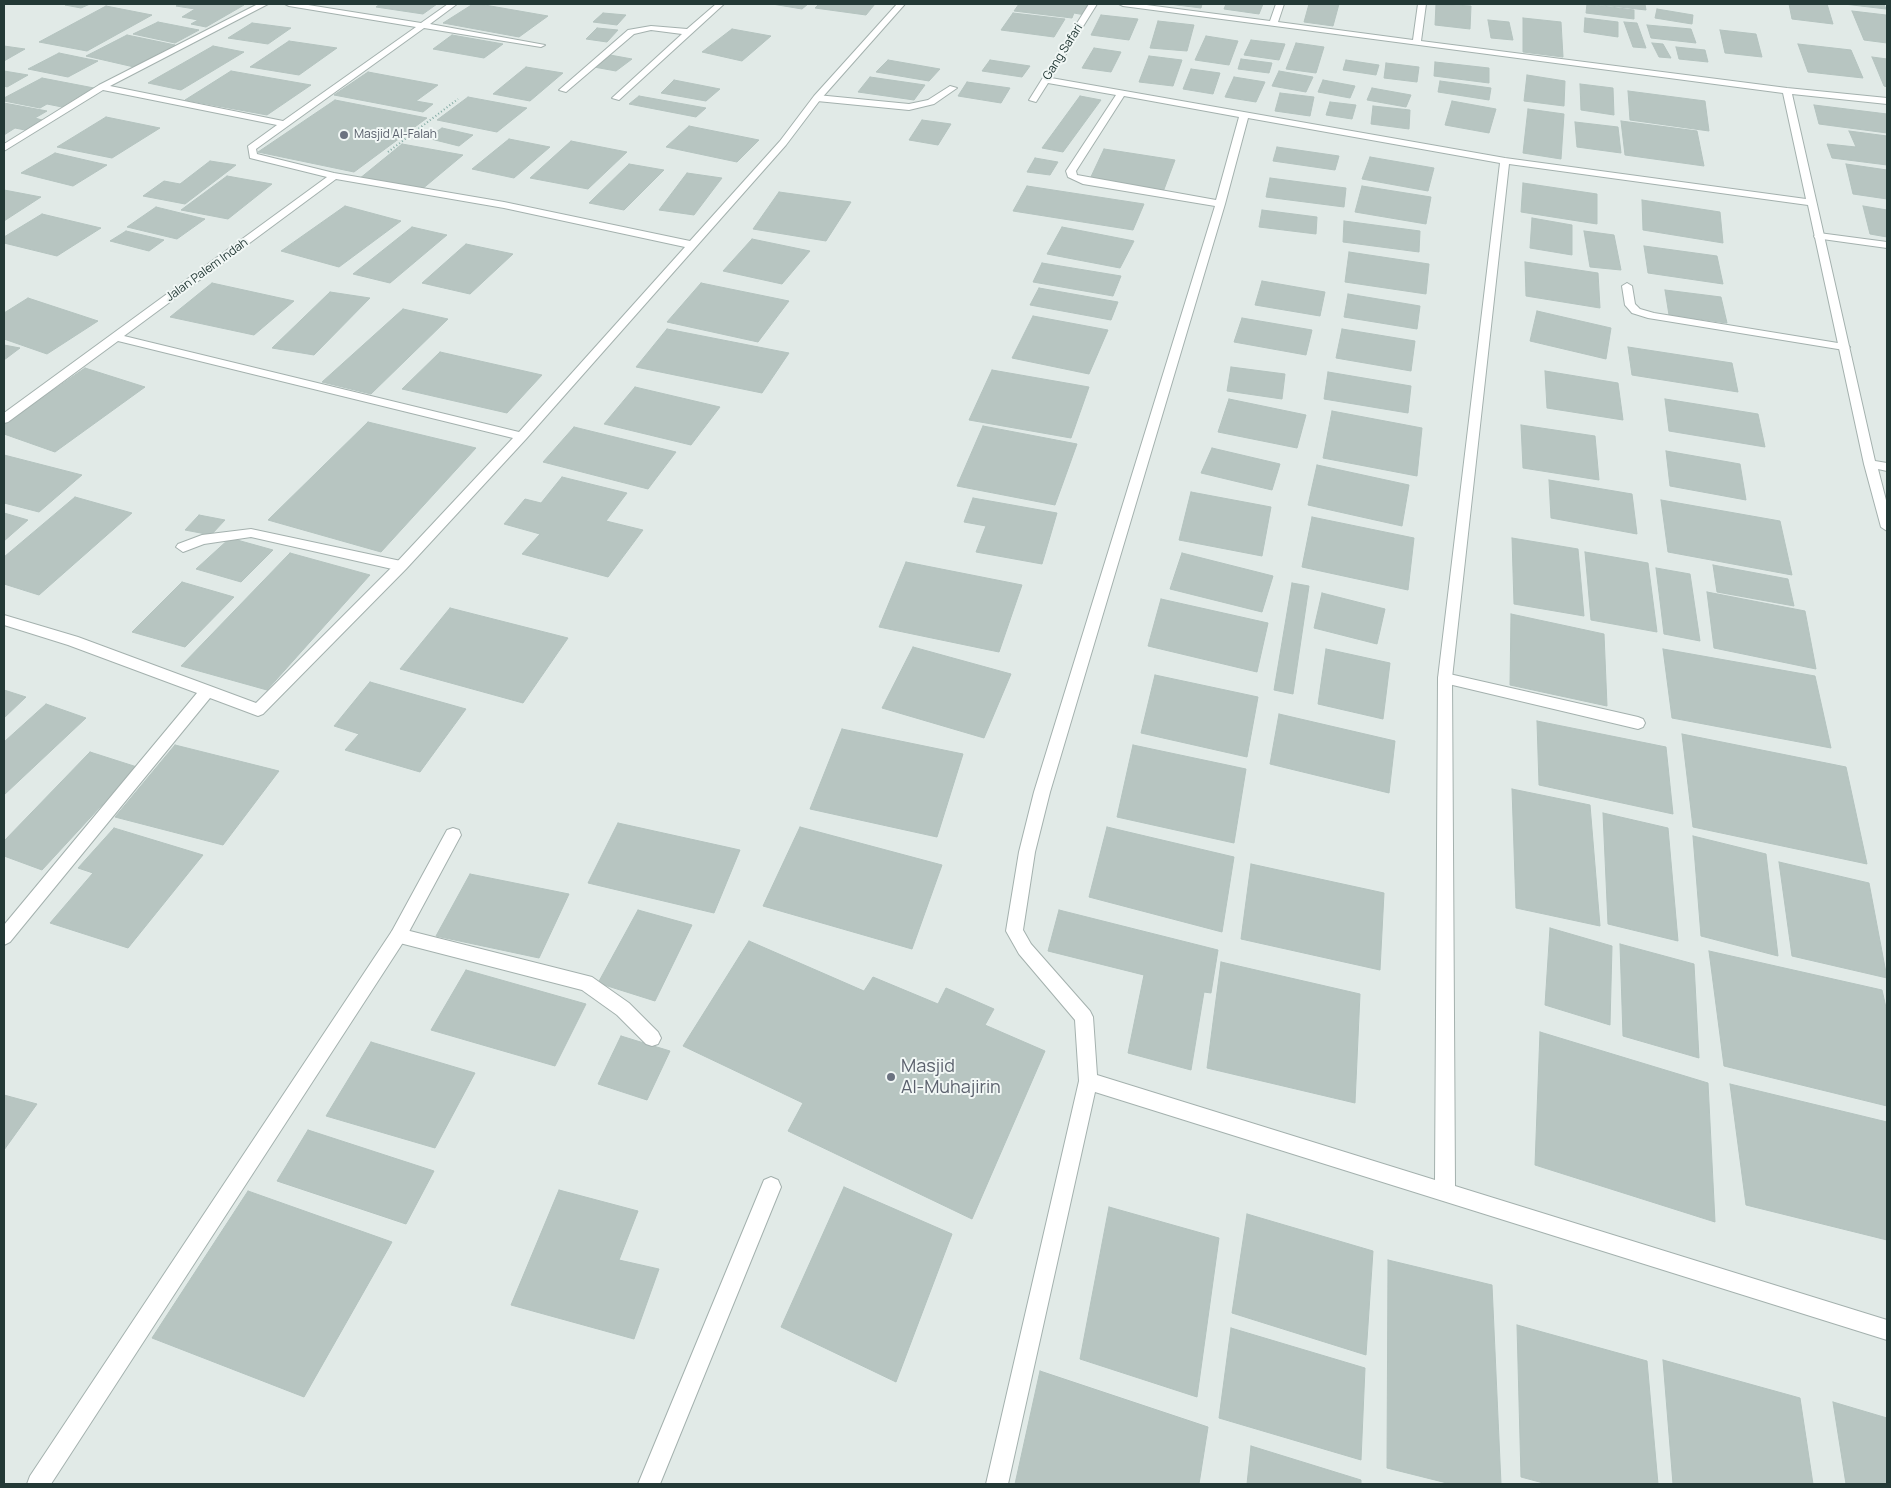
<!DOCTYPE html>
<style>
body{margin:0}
#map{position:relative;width:1891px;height:1488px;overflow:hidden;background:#e1eae7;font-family:Manrope,sans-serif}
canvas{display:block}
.frame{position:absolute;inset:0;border:5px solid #233936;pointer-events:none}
</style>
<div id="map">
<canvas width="1891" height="1488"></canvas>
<div class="frame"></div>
</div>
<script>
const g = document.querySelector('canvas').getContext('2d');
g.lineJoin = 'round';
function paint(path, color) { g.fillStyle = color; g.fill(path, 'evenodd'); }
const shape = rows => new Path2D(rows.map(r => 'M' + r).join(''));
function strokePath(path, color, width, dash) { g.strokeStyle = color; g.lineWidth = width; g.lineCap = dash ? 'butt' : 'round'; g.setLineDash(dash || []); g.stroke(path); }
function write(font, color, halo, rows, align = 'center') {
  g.font = font + ' Manrope,sans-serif'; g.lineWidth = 4; g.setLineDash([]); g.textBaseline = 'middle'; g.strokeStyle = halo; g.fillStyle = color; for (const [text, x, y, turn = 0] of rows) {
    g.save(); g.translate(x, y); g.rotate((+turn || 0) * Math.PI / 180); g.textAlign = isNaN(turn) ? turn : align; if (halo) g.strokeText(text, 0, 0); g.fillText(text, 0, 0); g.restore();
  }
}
const building = shape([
 [68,4,90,4,81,8,65,5,68,4],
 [180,4,236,4,244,5,206,27,191,24,198,20,182,17,195,9,176,6,180,4],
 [380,4,437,4,423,14,376,7,380,4],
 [473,4,479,4,548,16,519,37,443,23,473,4],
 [772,4,808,4,802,9,772,4],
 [819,4,875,4,866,15,815,8,819,4],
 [1019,4,1082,4,1090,5,1085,15,1074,13,1072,18,1014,11,1019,4],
 [1169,4,1202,4,1201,8,1169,4],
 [1226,4,1263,4,1259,14,1224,9,1226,4],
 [1309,4,1339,4,1333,26,1304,22,1309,4],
 [1436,4,1471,6,1470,29,1435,25,1436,4],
 [1587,4,1634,10,1634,19,1586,13,1587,4],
 [1601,4,1645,4,1646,10,1601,5,1601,4],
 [1789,4,1827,4,1833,24,1792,19,1789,4],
 [1844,4,1884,4,1886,9,1844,4],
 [106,6,152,15,87,51,39,42,106,6],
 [1657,9,1693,15,1692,24,1655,18,1657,9],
 [1852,11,1886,15,1887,43,1864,40,1852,11],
 [603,13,626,15,617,25,593,22,603,13],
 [1013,13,1065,19,1054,37,1001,30,1013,13],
 [1101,15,1138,19,1129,40,1091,35,1101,15],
 [1523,18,1561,22,1563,57,1523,52,1523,18],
 [1585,18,1618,22,1618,37,1584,32,1585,18],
 [1488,20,1509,22,1513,40,1491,38,1488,20],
 [1158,21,1194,25,1187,51,1150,48,1158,21],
 [158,22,199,30,175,43,133,34,158,22],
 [1624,22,1637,23,1646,48,1633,47,1624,22],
 [252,23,291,28,268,44,228,38,252,23],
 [1647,25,1691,29,1696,43,1651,38,1647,25],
 [597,28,618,30,607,42,586,39,597,28],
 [732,29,771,36,742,61,702,52,732,29],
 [1720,30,1756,34,1762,57,1725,53,1720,30],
 [127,35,175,45,134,67,86,56,127,35],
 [452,35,503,44,484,58,433,49,452,35],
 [1206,36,1238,41,1229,65,1195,60,1206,36],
 [1251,40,1285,44,1279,60,1244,55,1251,40],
 [289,41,337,48,299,75,250,67,289,41],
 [1296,43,1324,47,1316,73,1286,69,1296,43],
 [1652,43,1663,44,1671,58,1659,57,1652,43],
 [1798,44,1851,50,1863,78,1808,72,1798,44],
 [4,46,25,49,4,61,4,46],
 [213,46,244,52,181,90,148,83,213,46],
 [1676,47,1705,50,1708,62,1679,59,1676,47],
 [1094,48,1121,52,1111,72,1082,68,1094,48],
 [59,53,98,61,68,77,28,69,59,53],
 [610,55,632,59,616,71,594,67,610,55],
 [1149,56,1182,60,1173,86,1139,82,1149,56],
 [1872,57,1887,59,1887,87,1884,86,1872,57],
 [1241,59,1272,63,1269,73,1238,69,1241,59],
 [888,60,940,69,929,81,876,72,888,60],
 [990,60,1030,66,1022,77,982,71,990,60],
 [1346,60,1379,65,1376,75,1343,70,1346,60],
 [1435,62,1489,68,1489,83,1434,76,1435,62],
 [1386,63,1419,67,1417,82,1384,78,1386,63],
 [526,67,563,73,530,101,493,94,526,67],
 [1191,69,1220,73,1213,94,1183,89,1191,69],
 [4,71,28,75,7,87,4,86,4,71],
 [231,71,311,85,267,115,185,100,231,71],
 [1279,71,1313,77,1306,92,1272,86,1279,71],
 [368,72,438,85,416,101,433,104,423,112,334,95,368,72],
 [1527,75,1565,81,1564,106,1524,101,1527,75],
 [870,77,925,85,914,100,858,92,870,77],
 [1234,77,1265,82,1256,102,1225,97,1234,77],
 [42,78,94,88,62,107,47,104,40,108,4,101,4,98,42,78],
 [674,80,720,89,706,101,661,93,674,80],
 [1323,80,1355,86,1350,98,1318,92,1323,80],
 [1440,81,1491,88,1489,100,1438,92,1440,81],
 [967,82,1010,88,1001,103,958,96,967,82],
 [1580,84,1613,88,1614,115,1581,110,1580,84],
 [1372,88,1411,95,1406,107,1367,100,1372,88],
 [1628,91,1705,101,1709,131,1630,120,1628,91],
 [1280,93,1314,97,1310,116,1275,111,1280,93],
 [639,96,706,108,696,117,629,104,639,96],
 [1080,96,1101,100,1063,152,1042,148,1080,96],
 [468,97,527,108,497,132,437,120,468,97],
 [335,100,427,118,354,172,258,152,335,100],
 [1452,101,1496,109,1489,133,1445,125,1452,101],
 [1330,102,1356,105,1352,119,1326,115,1330,102],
 [4,103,47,111,35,118,42,120,25,130,15,128,4,135,4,103],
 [1814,105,1887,114,1887,133,1819,124,1814,105],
 [1373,106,1410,110,1409,129,1371,124,1373,106],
 [1528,109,1564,114,1561,159,1523,153,1528,109],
 [106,117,160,128,112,158,57,147,106,117],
 [922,120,951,124,938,145,909,140,922,120],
 [1621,121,1697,131,1704,166,1625,155,1621,121],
 [1575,122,1618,127,1621,153,1577,147,1575,122],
 [689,126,759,140,737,162,666,147,689,126],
 [442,128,473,135,459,146,427,138,442,128],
 [1849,131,1887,136,1887,165,1832,158,1827,144,1856,147,1849,131],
 [509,139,550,147,514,178,472,169,509,139],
 [571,141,627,152,588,189,530,178,571,141],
 [402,144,463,155,421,190,359,179,402,144],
 [1277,147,1339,156,1335,170,1273,161,1277,147],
 [1104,149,1175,160,1163,192,1089,181,1104,149],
 [55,153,107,165,73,186,21,173,55,153],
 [1370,157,1434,168,1428,191,1362,179,1370,157],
 [1035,158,1058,162,1050,175,1027,172,1035,158],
 [210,161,236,165,185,204,143,196,164,181,180,184,210,161],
 [629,164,664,170,624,210,589,203,629,164],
 [1846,164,1887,170,1887,199,1853,194,1846,164],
 [687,173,722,178,694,215,659,210,687,173],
 [227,176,272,184,228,219,181,210,227,176],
 [1270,178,1346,188,1344,207,1266,197,1270,178],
 [1523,183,1597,194,1597,224,1521,212,1523,183],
 [1027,186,1144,204,1133,230,1013,211,1027,186],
 [1362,186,1431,197,1426,224,1355,212,1362,186],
 [4,190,41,197,4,221,4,190],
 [779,192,851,202,826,241,753,229,779,192],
 [1642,200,1720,212,1723,243,1643,230,1642,200],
 [345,206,401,221,339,267,281,251,345,206],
 [1863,206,1887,210,1887,237,1870,234,1863,206],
 [156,207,205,219,177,239,127,227,156,207],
 [1262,210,1317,217,1316,234,1259,227,1262,210],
 [42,214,101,228,57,256,4,243,4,237,42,214],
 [1532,218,1572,225,1572,255,1530,248,1532,218],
 [1344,221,1420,231,1419,252,1343,242,1344,221],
 [412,227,447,235,390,283,353,274,412,227],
 [1062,227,1134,241,1120,268,1047,254,1062,227],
 [126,231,164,240,149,251,110,241,126,231],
 [1584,231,1614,235,1621,270,1590,267,1584,231],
 [752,239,810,251,782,284,723,271,752,239],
 [466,244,513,254,470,294,422,283,466,244],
 [1644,246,1717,256,1723,284,1648,273,1644,246],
 [1349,252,1429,264,1426,294,1345,282,1349,252],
 [1525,262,1598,273,1600,308,1526,296,1525,262],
 [1042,263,1121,276,1113,296,1033,282,1042,263],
 [1262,281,1325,292,1320,316,1255,305,1262,281],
 [212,283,294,301,254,335,170,317,212,283],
 [701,283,789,301,758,342,667,322,701,283],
 [1039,288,1118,302,1111,320,1030,305,1039,288],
 [1665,290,1721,297,1727,323,1669,315,1665,290],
 [330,292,370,298,314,355,272,348,330,292],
 [1348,294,1420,306,1417,329,1344,317,1348,294],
 [28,298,98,321,47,354,4,339,4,313,28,298],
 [403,309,448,319,371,394,322,382,403,309],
 [1537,311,1611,328,1606,359,1530,341,1537,311],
 [1033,316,1108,330,1089,374,1012,358,1033,316],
 [1242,318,1312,330,1306,355,1234,342,1242,318],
 [667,329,789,353,762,393,636,367,667,329],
 [1342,329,1415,341,1411,371,1336,358,1342,329],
 [4,345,20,348,4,360,4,345],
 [1628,347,1732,363,1738,392,1632,375,1628,347],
 [440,352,542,375,507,413,402,389,440,352],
 [1231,367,1285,374,1282,399,1227,391,1231,367],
 [85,368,145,387,55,452,4,434,4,424,85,368],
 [992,370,1089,387,1071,438,969,420,992,370],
 [1545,371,1618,383,1623,420,1547,408,1545,371],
 [1328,372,1411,386,1408,413,1324,399,1328,372],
 [635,387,720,407,691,445,604,424,635,387],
 [1229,399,1306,415,1297,448,1218,432,1229,399],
 [1665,399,1758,414,1765,447,1669,431,1665,399],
 [1332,411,1422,428,1417,476,1323,458,1332,411],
 [368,422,476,448,381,552,268,520,368,422],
 [1521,425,1595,436,1599,480,1523,468,1521,425],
 [983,426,1077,444,1055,505,957,486,983,426],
 [574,427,676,452,648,489,543,462,574,427],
 [1212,448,1280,464,1272,490,1201,473,1212,448],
 [1666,451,1740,464,1746,500,1670,486,1666,451],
 [4,455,82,475,39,512,4,503,4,455],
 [1317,465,1409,485,1402,526,1308,505,1317,465],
 [562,477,627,493,606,521,643,530,608,577,522,554,540,534,504,524,525,499,541,503,562,477],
 [1549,480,1632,494,1637,534,1551,518,1549,480],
 [1191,492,1271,507,1262,556,1179,540,1191,492],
 [75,497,132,513,39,595,4,584,4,557,75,497],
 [973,498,1057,513,1042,564,976,552,986,526,964,522,973,498],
 [1661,500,1780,521,1792,575,1668,552,1661,500],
 [4,513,28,520,4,541,4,513],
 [199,515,225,520,211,535,185,530,199,515],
 [1312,517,1414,538,1408,590,1302,567,1312,517],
 [230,538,273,550,241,582,196,569,230,538],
 [1512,538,1578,549,1584,616,1514,604,1512,538],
 [1585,552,1648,563,1657,632,1591,620,1585,552],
 [290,553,370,575,267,690,181,666,290,553],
 [1182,553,1273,576,1262,612,1170,589,1182,553],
 [906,562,1022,585,999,652,879,627,906,562],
 [1713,565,1788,579,1794,606,1717,592,1713,565],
 [1656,568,1690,574,1700,641,1664,634,1656,568],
 [182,582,234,597,185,647,132,632,182,582],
 [1292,583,1309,586,1293,694,1274,690,1292,583],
 [1707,592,1805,611,1816,669,1714,648,1707,592],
 [1322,593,1385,609,1377,644,1314,628,1322,593],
 [1161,599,1268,623,1257,672,1148,646,1161,599],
 [450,608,568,638,523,703,400,669,450,608],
 [1511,614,1604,634,1607,706,1510,685,1511,614],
 [913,647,1011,674,984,738,882,708,913,647],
 [1326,649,1390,663,1383,719,1318,704,1326,649],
 [1663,649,1815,676,1831,748,1672,718,1663,649],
 [1155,675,1258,697,1247,757,1141,733,1155,675],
 [370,682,466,709,420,772,345,750,359,734,334,726,370,682],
 [4,690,26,697,4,718,4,690],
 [46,704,86,718,4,795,4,742,46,704],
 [1279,714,1395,741,1389,793,1270,764,1279,714],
 [1537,721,1666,747,1673,814,1539,785,1537,721],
 [842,729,963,754,937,837,810,809,842,729],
 [1682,734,1846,767,1867,864,1693,827,1682,734],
 [175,745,279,771,223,845,115,817,175,745],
 [1133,745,1246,769,1234,843,1117,817,1133,745],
 [90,752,137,767,42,870,4,856,4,841,90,752],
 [1512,789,1590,805,1600,926,1516,908,1512,789],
 [1603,813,1668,828,1678,941,1608,924,1603,813],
 [618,823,740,850,714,913,588,883,618,823],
 [800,827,942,865,912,949,763,906,800,827],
 [1107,827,1234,857,1222,932,1089,897,1107,827],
 [114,828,203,855,128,948,50,923,93,873,78,868,114,828],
 [1693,836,1766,854,1778,956,1701,936,1693,836],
 [1779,862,1869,883,1887,978,1792,956,1779,862],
 [1251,864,1384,893,1380,970,1241,939,1251,864],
 [470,874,569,894,539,958,436,936,470,874],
 [638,910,692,925,655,1001,598,983,638,910],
 [1059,910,1218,950,1211,993,1204,992,1191,1070,1128,1053,1144,975,1048,951,1059,910],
 [1550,928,1612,946,1610,1025,1545,1005,1550,928],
 [749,941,864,991,873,977,938,1004,946,988,994,1009,985,1025,1045,1051,972,1219,788,1131,803,1103,683,1046,749,941],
 [1620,944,1694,964,1699,1058,1623,1036,1620,944],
 [1709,951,1882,990,1887,1012,1887,1106,1724,1066,1709,951],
 [1221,962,1360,994,1355,1103,1207,1068,1221,962],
 [466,970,586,1004,555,1066,431,1030,466,970],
 [1540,1032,1708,1083,1715,1222,1535,1165,1540,1032],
 [621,1036,670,1051,647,1100,598,1084,621,1036],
 [371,1042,475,1073,435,1148,326,1116,371,1042],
 [1730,1084,1887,1122,1887,1240,1746,1205,1730,1084],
 [4,1095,37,1104,4,1150,4,1095],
 [308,1130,434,1171,406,1224,277,1181,308,1130],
 [844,1187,952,1234,896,1382,781,1327,844,1187],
 [559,1190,638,1211,619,1260,659,1269,634,1339,511,1305,559,1190],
 [248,1191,392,1242,304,1397,152,1338,248,1191],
 [1109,1207,1219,1238,1197,1397,1080,1359,1109,1207],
 [1247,1214,1373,1251,1366,1355,1232,1313,1247,1214],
 [1388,1260,1492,1285,1501,1484,1451,1484,1387,1468,1388,1260],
 [1517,1325,1647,1361,1658,1484,1547,1484,1521,1477,1517,1325],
 [1231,1328,1365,1368,1361,1460,1219,1418,1231,1328],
 [1663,1360,1800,1398,1813,1484,1673,1484,1663,1360],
 [1040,1371,1208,1427,1199,1484,1015,1484,1040,1371],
 [1833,1402,1887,1418,1887,1484,1846,1484,1833,1402],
 [1251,1446,1361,1480,1361,1484,1247,1484,1251,1446]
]);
const path = shape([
 [388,152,458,99]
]);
const service = shape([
 [950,86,957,88,934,104,909,110,817,101,813,98,817,95,909,104,928,100,950,86],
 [1819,233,1887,242,1887,248,1815,238,1814,236,1819,233],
 [1627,283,1632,286,1635,304,1640,309,1654,313,1844,344,1850,347,1844,350,1648,318,1632,313,1625,305,1622,286,1627,283],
 [251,529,401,561,408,566,401,571,251,537,204,544,183,552,176,547,178,544,202,535,251,529],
 [1445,673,1638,717,1643,719,1645,723,1643,727,1638,729,1440,682,1438,678,1440,674,1445,673],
 [398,928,592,977,629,1003,658,1032,661,1038,658,1044,652,1046,646,1044,617,1015,582,990,392,941,390,936,392,931,398,928]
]);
const minor = shape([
 [258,4,268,4,110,86,283,121,416,27,289,6,285,4,302,4,421,23,448,4,457,4,430,24,545,45,541,47,424,28,256,149,257,154,334,173,504,202,690,241,780,141,814,96,897,4,905,4,820,100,786,145,526,439,406,569,263,714,258,716,210,698,10,942,4,945,4,925,197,693,68,645,4,625,4,615,78,637,256,703,396,563,513,438,118,341,8,422,4,423,4,413,327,177,250,158,248,146,277,125,103,90,4,151,4,144,99,85,258,4],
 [336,179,504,208,685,247,519,432,124,336,336,179],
 [716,4,724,4,619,100,612,98,682,34,651,30,634,34,566,92,559,90,628,30,651,26,687,29,716,4],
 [1089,4,1097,4,1051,78,1505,158,1806,199,1783,93,1123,6,1119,4,1139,4,1270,21,1276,4,1284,4,1278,22,1413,40,1418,4,1426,4,1421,41,1787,88,1887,98,1887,104,1792,94,1875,461,1887,463,1887,471,1878,469,1887,504,1887,531,1881,527,1864,464,1808,205,1509,164,1452,678,1455,1186,1887,1320,1887,1340,1095,1092,1008,1484,986,1484,1079,1081,1075,1020,1019,954,1006,931,1019,852,1034,792,1215,206,1083,184,1068,177,1066,171,1116,95,1048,83,1036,102,1029,100,1089,4],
 [1124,96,1239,117,1216,200,1077,175,1076,171,1124,96],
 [1248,118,1500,163,1438,678,1435,1180,1097,1075,1093,1017,1090,1011,1031,944,1023,930,1035,852,1050,792,1225,204,1248,118],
 [453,828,459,830,461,835,404,941,51,1484,27,1484,30,1476,392,931,447,830,453,828],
 [771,1177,778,1180,781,1187,660,1484,638,1484,764,1180,771,1177]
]);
const markers = [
 [344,135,5,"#6b7280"],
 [891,1077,5,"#6b7280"]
];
const farStreetnames = [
 ["Gang Safari",1063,52,-58],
 ["Jalan Palem Indah",207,270,-36]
];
const farWorshipnames = [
 ["Masjid Al-Falah",354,135]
];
const nearWorshipnames = [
 ["Masjid",901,1067],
 ["Al-Muhajirin",901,1088]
];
paint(building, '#b7c5c1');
strokePath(building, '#b4c3bf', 1);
strokePath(service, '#a4b1ae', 2);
strokePath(minor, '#a4b1ae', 2);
strokePath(path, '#84aba4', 2, [1, 2.5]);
paint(service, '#fff');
paint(minor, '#fff');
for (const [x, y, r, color] of markers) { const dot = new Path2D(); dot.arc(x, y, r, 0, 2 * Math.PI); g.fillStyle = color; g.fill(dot); strokePath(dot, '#f1f7f5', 2); }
write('12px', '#233936', '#f1f7f5', farStreetnames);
write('12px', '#5b616d', '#f1f7f5', farWorshipnames, 'left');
write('18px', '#5b616d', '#f1f7f5', nearWorshipnames, 'left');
</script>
